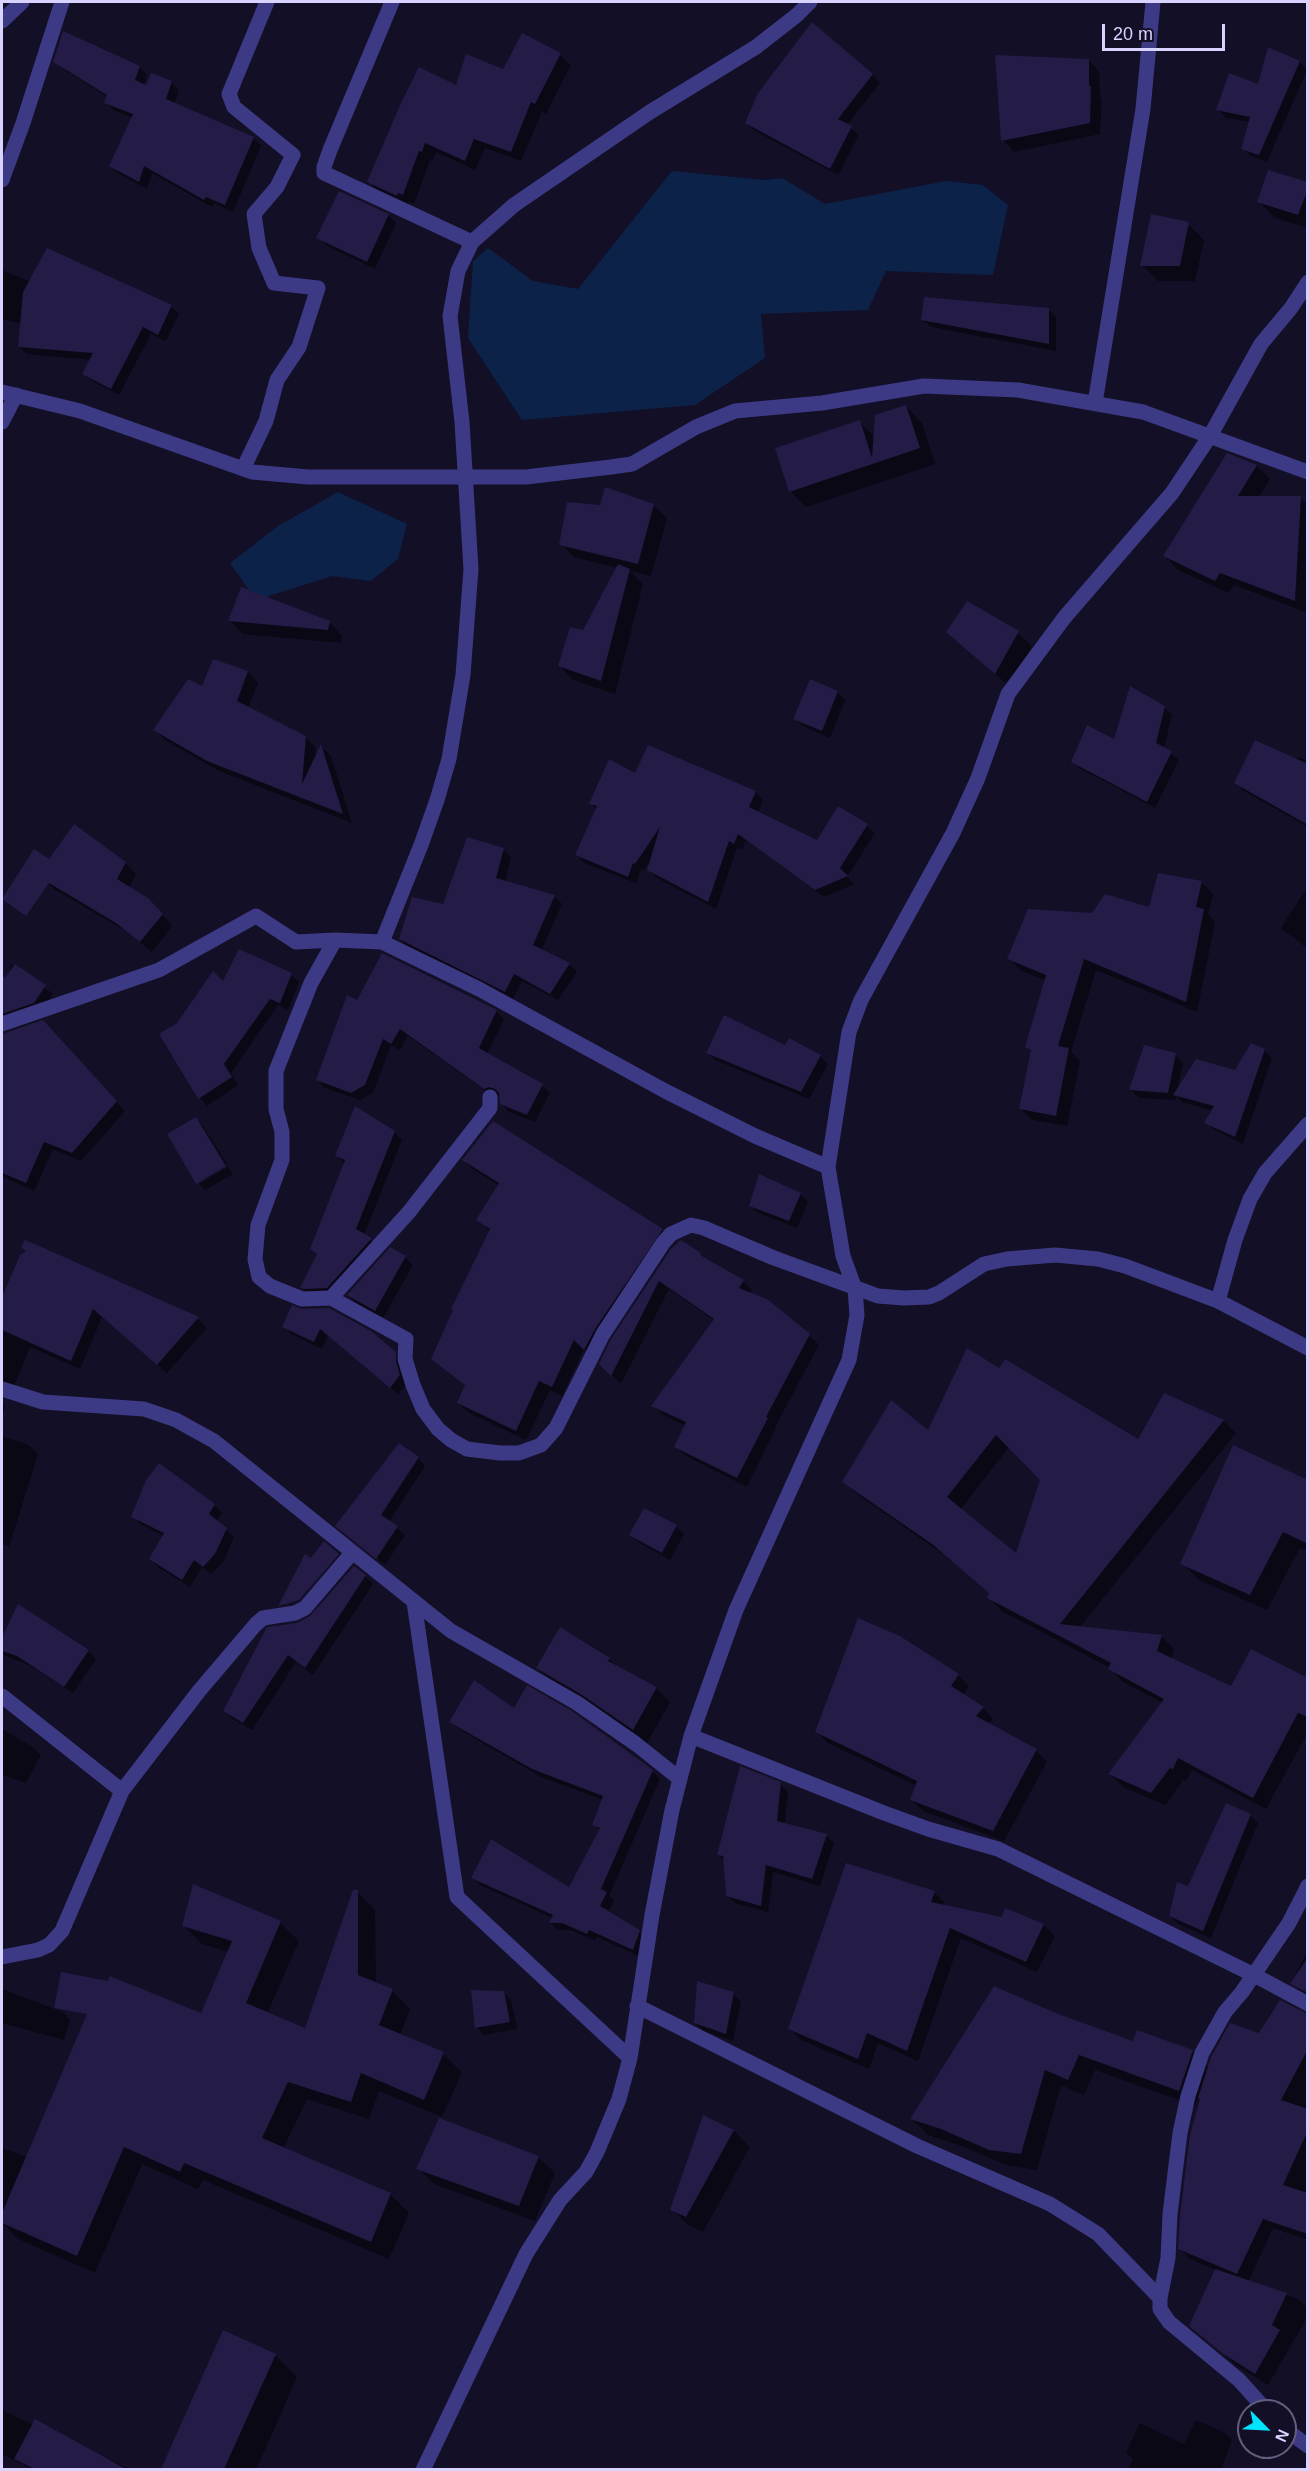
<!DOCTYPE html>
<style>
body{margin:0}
#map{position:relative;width:1309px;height:2471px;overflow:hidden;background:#130f26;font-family:Arial,sans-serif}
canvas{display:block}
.frame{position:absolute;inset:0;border:3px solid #d9d4ff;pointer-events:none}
.north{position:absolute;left:1237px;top:2399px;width:60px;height:60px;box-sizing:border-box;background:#130f26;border:2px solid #625e7d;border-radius:50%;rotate:114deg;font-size:16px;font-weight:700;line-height:24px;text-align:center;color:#d9d4ff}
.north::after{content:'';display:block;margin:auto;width:21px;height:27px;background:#00e5ff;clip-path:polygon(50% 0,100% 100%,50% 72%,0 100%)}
.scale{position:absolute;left:1102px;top:24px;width:123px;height:27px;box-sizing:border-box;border:3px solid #d9d4ff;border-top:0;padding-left:8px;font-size:18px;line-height:21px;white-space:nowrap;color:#d9d4ff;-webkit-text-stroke:4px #130f26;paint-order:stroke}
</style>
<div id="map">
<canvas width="1309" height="2471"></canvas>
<div class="frame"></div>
<div class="north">N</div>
<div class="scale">20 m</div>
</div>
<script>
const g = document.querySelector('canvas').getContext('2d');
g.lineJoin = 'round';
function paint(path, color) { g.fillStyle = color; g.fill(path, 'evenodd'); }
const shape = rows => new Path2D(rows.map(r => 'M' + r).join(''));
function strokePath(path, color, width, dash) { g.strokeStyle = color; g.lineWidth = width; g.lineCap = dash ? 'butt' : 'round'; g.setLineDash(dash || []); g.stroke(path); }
const water = shape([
 [672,171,765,180,782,178,825,204,946,181,983,185,1008,205,993,275,886,271,868,310,761,314,765,358,695,405,522,420,468,338,473,261,488,248,533,281,578,289],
 [338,492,407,524,398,559,371,581,332,576,256,600,230,563,278,526]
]);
const shadow = shape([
 [522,35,560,55,571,65,546,114,542,112,521,161,485,148,475,170,436,152,433,161,430,160,414,204,409,202,407,205,379,192,369,182,457,87,504,70],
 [1269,49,1300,62,1307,70,1267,162,1251,156,1243,148,1250,122,1226,118,1218,110,1259,86],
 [1088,60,1099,71,1100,97,1102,99,1100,134,1014,152,1003,140],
 [55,61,139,67,147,75,143,86,171,82,179,90,174,105,253,138,261,146,233,212,214,203,212,207,152,173,147,189,119,174,111,166,133,118,114,110,106,103,108,97,63,69],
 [872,75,880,83,847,125,859,135,838,175,755,131,747,123],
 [1308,184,1308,228,1275,218,1259,202],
 [388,215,396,223,375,269,326,245,318,237],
 [1188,224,1204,240,1195,281,1158,281,1142,265],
 [47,250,171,306,179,314,166,341,151,334,119,395,92,381,84,374,91,360,27,354,19,347,22,324,2,319,2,270,31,282],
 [1048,309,1056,317,1056,351,931,327,923,320],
 [906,406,922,423,935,464,806,507,790,491,859,422,875,437],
 [1227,455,1257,466,1270,479,1259,497,1300,498,1308,505,1308,613,1234,585,1229,593,1178,570,1165,556],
 [653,505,667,518,651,576,630,571,643,584,615,694,573,680,559,665,584,632,617,568,574,557,561,544,601,507],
 [967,603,1018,633,1032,646,1009,686,948,632],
 [230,621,329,622,342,636,341,643,243,634],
 [214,661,248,672,258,683,248,708,305,737,316,748,315,760,322,747,331,756,352,823,219,771,165,740,155,730,203,689],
 [837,692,845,700,830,738,803,726,795,718],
 [1164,707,1172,715,1164,748,1179,760,1155,808,1081,769,1073,761,1115,741],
 [1298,757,1308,760,1308,827,1244,791,1236,783,1297,761],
 [636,775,755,792,763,800,758,813,818,842,867,826,875,833,847,877,854,884,824,897,746,840,742,850,737,848,716,909,657,878,649,870,651,859,644,871,641,869,636,883,584,863,577,855,597,809,591,804],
 [75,826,125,863,136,874,129,888,159,911,172,926,152,952,129,933,54,889,43,878],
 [503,849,511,857,505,882,554,896,562,904,541,951,569,964,577,972,558,1000,522,981,513,999,408,947,400,939,444,905],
 [1201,882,1213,894,1208,914,1215,922,1197,1012,1096,970,1071,1052,1080,1061,1067,1126,1032,1120,1021,1109,1032,1052,1026,1046,1046,981,1020,970,1009,959,1093,914,1150,909],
 [1306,889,1308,890,1308,949,1281,928],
 [12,964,53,994,43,1011,2,1029,2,994],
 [291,975,299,982,288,1010,278,1005,231,1073,238,1085,207,1106,200,1098,178,1024,223,983],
 [357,1002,496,1011,504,1019,487,1054,542,1086,550,1093,535,1122,509,1112,501,1103,500,1095,493,1096,408,1036,400,1050,391,1045,373,1093,360,1100,325,1088,318,1080],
 [52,1031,125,1111,81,1161,53,1149,34,1191,2,1176,2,1034],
 [786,1047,820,1056,828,1064,809,1099,715,1060,708,1053],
 [1264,1050,1272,1058,1243,1144,1214,1130,1206,1122,1213,1111,1182,1102,1176,1096,1175,1100,1139,1098,1131,1090,1175,1055,1183,1063,1177,1091,1236,1072],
 [195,1119,203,1126,227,1164,197,1181],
 [394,1132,402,1140,364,1235,379,1247,335,1296,310,1295,302,1288,318,1255,311,1249,345,1164,337,1156],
 [464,1160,662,1230,672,1240,595,1359,584,1349,562,1396,550,1390,526,1440,469,1413,458,1403,466,1386,433,1359,491,1232,478,1220,500,1186,474,1170],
 [228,1167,233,1174,205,1190,199,1184],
 [800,1194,808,1202,797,1228,758,1213,750,1205],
 [26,1242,198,1319,207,1328,167,1373,102,1317,80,1369,30,1347,13,1389,2,1395,2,1400,2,1299,12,1275,28,1252],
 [681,1242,706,1261,743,1281,752,1290,750,1294,809,1335,819,1345,775,1427,776,1428,747,1487,686,1456,676,1447,686,1426,663,1415,653,1405,715,1321,669,1289,621,1384,601,1364],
 [405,1257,413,1265,383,1318,356,1303,349,1295],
 [293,1307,395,1353,403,1361,407,1383,398,1394,328,1335,322,1349,291,1334,284,1326],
 [999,1370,1138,1441,1223,1421,1236,1433,1080,1627,1161,1636,1174,1649,1171,1660,1232,1688,1308,1680,1308,1732,1266,1809,1192,1770,1186,1781,1183,1780,1165,1805,1123,1787,1110,1774,1163,1703,1123,1682,1110,1668,1002,1611,989,1598,991,1594,947,1557,857,1494,844,1481,928,1432],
 [1009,1447,1042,1480,1017,1555,960,1510],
 [2,1402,5,1407,2,1416],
 [2,1436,29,1445,38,1454,9,1547,2,1544],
 [418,1458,425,1466,389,1522,405,1535,385,1565,345,1533],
 [1308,1482,1308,1551,1300,1548,1267,1610,1199,1580,1182,1563],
 [214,1505,222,1513,216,1521,234,1537,223,1562,211,1574,202,1567,190,1587,158,1567,150,1559,164,1536,141,1524,133,1517],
 [676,1526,684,1534,670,1560,638,1542,631,1535],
 [365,1576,373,1584,313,1675,296,1662,252,1730,233,1719,225,1711,297,1624,311,1618],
 [18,1606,88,1651,96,1659,73,1693,27,1664,5,1656,2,1653,2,1640],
 [609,1659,617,1667,656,1688,670,1702,647,1743,597,1708,552,1682,538,1668],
 [958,1675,969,1686,963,1695,983,1708,993,1719,988,1725,1036,1751,1047,1762,1004,1841,923,1811,912,1800,917,1786,828,1743,817,1732],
 [514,1710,652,1771,660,1779,609,1896,614,1901,608,1913,639,1932,647,1940,641,1957,597,1937,595,1941,571,1930,558,1930,551,1923,553,1918,480,1885,473,1878,569,1889,600,1831,594,1824,603,1800,541,1777,459,1729,451,1721],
 [2,1729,33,1747,41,1755,26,1783,2,1775],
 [780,1784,788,1792,785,1824,826,1835,834,1843,820,1886,773,1872,768,1912,735,1903,727,1895,724,1861,719,1855],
 [1250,1815,1258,1823,1211,1938,1178,1924,1170,1916,1188,1888],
 [194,1886,280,1923,299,1941,267,2014,306,2030,357,1892,375,1910,376,1984,392,1991,410,2009,400,2035,443,2054,462,2072,442,2117,379,2091,369,2119,307,2099,283,2149,390,2194,409,2213,389,2259,203,2180,198,2189,142,2164,95,2273,18,2239,2,2223,4,2210,2,2209,2,2148,27,2157,202,2015,229,1952,202,1944,184,1926],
 [934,1892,945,1903,944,1906,1003,1918,1006,1910,1044,1925,1055,1936,1037,1972,961,1938,918,2061,878,2043,869,2069,801,2040,790,2029],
 [1305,1955,1308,1956,1308,1996,1292,1983],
 [2,1989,63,2012,70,2020,64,2040,2,2023],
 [503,1992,511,2000,517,2029,484,2035,477,2028],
 [733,1994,741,2001,733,2041,703,2031,695,2023],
 [1308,2014,1308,2240,1273,2228,1248,2282,1298,2299,1308,2308,1308,2316,1268,2385,1236,2365,1190,2325,1216,2270,1190,2259,1180,2249,1201,2099,1199,2097,1195,2106,1095,2070,1084,2095,1061,2085,1037,2170,1007,2165,959,2145,928,2135,912,2119,1057,2015,1134,2043,1192,2051,1209,2068,1260,2035],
 [704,2117,734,2131,750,2147,703,2232,688,2225,672,2209],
 [538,2157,555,2173,535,2221,434,2184,418,2168],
 [275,2355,297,2377,256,2470,184,2470,170,2455],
 [2,2410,104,2459,105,2457,131,2470,35,2470,2,2454],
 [1196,2420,1223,2432,1232,2440,1221,2470,1128,2470,1133,2459,1126,2452,1140,2423,1184,2444]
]);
const building = shape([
 [812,22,873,74,838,119,852,126,830,169,745,123,758,93],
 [63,31,140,66,135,80,146,85,151,73,172,81,166,99,254,137,225,205,206,197,204,200,144,166,139,182,109,166,133,114,104,103,107,95,53,62],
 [522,33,561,53,535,104,531,102,511,152,474,139,465,161,425,143,422,152,419,151,403,195,398,193,397,196,367,182,401,103,419,67,456,85,466,54,503,69],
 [1268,47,1300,61,1259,155,1241,149,1250,117,1216,110,1229,73,1258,84],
 [995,55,1089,59,1089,86,1091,86,1090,123,1001,141],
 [1268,170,1308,182,1308,189,1298,215,1257,202],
 [339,191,389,214,367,262,316,238],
 [1151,214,1189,222,1180,266,1140,266],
 [47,248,172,305,158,335,143,327,111,389,82,374,93,353,18,347,23,292],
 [924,297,1049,308,1049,344,921,320],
 [906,405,920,448,789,492,775,448,860,420,872,458,875,415],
 [1227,453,1257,465,1238,496,1301,496,1295,601,1220,573,1215,581,1163,556],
 [605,487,654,504,638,564,559,545,567,502,600,505],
 [618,564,630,569,601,681,558,666,570,627,583,630],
 [241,587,330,621,328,630,228,621],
 [967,601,1019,631,995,674,946,632],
 [213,659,248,671,237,701,306,736,302,784,321,744,343,814,207,761,153,730,188,679,202,686],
 [810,679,838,691,822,731,793,719],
 [1130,686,1165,706,1156,743,1172,751,1147,802,1071,762,1087,725,1114,739],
 [1255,740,1308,764,1308,825,1234,783],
 [648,745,756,791,749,807,817,840,838,806,868,824,840,868,848,876,815,890,738,834,734,844,729,841,708,902,647,870,660,827,635,864,633,863,628,877,575,855,597,806,589,804,609,759,635,773],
 [74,824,126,862,117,879,148,898,163,914,140,942,116,923,49,883,26,916,2,899,34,849,49,859],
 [467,837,504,848,496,878,555,895,533,945,570,963,550,994,514,974,505,992,399,939,412,897,443,904],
 [1158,873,1202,881,1196,907,1204,909,1186,1002,1084,959,1058,1046,1069,1048,1056,1116,1019,1109,1031,1050,1025,1047,1046,975,1007,959,1028,909,1092,913,1105,894,1149,907],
 [239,949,292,973,280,1003,270,999,224,1064,232,1077,198,1099,159,1034,177,1023,213,971,223,981],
 [382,953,497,1010,479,1048,543,1084,527,1115,500,1104,499,1093,495,1089,489,1087,484,1089,400,1029,391,1044,383,1039,365,1085,351,1093,316,1080,347,995,357,1000],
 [15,964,46,985,34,1003,2,1014,2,974,5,978],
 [724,1015,785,1045,789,1038,821,1055,801,1092,706,1053],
 [43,1020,117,1101,72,1153,44,1142,26,1183,2,1173,2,1034],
 [1251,1043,1265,1049,1235,1137,1204,1123,1214,1106,1173,1095,1196,1059,1235,1070],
 [1144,1045,1176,1053,1168,1093,1129,1090],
 [355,1106,395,1131,356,1229,372,1238,327,1288,304,1289,300,1288,317,1254,310,1249,345,1160,335,1156],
 [196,1117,226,1166,196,1184,167,1134],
 [493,1121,663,1229,595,1329,584,1350,574,1340,552,1387,539,1381,516,1431,457,1403,465,1385,431,1359,453,1310,451,1309,490,1229,476,1220,499,1183,462,1160],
 [759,1174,801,1193,789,1221,749,1206],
 [25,1240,37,1245,199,1317,157,1365,93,1309,71,1361,2,1330,2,1297,20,1255,26,1251,21,1247],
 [681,1240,701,1253,700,1255,744,1280,739,1288,767,1299,810,1334,766,1417,768,1418,737,1478,674,1447,686,1422,651,1406,714,1319,659,1281,611,1376,599,1364,611,1339,671,1249],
 [390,1247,406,1256,375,1311,347,1295],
 [292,1305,302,1309,329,1308,371,1331,396,1352,396,1361,400,1375,390,1388,320,1329,314,1342,282,1327],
 [967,1348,999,1368,1005,1359,1138,1439,1164,1393,1224,1420,1060,1624,1162,1635,1157,1651,1231,1686,1251,1649,1308,1678,1308,1717,1298,1713,1253,1798,1178,1758,1173,1769,1170,1768,1151,1793,1108,1774,1164,1699,1108,1669,1111,1663,987,1598,989,1593,932,1544,842,1482,891,1400,928,1430],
 [996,1435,1040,1480,1016,1553,947,1497],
 [399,1443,419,1457,381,1515,398,1526,376,1559,335,1526],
 [1233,1445,1308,1480,1308,1544,1283,1532,1250,1595,1180,1564],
 [159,1463,215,1504,209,1514,227,1528,215,1554,203,1567,194,1560,182,1580,149,1559,164,1533,131,1517,146,1480],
 [644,1508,677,1525,662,1553,629,1535],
 [324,1541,339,1554,299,1600,278,1606,305,1554,311,1558],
 [354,1566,366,1575,305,1668,288,1655,243,1723,223,1711,267,1627,297,1623,310,1616],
 [18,1604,89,1650,64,1687,17,1656,2,1651,2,1637],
 [858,1618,900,1636,959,1674,951,1686,984,1707,976,1716,1037,1749,993,1831,910,1800,917,1781,815,1732],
 [560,1627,610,1658,608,1661,657,1687,633,1730,582,1695,536,1668],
 [474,1680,514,1708,527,1685,572,1711,653,1770,601,1889,607,1892,600,1906,640,1930,633,1950,589,1930,587,1934,562,1923,549,1923,553,1915,471,1878,491,1839,569,1887,600,1828,592,1825,603,1796,532,1769,449,1722],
 [740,1766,781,1782,777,1821,827,1834,812,1879,766,1865,761,1906,726,1896,723,1856,717,1855],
 [1226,1803,1251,1814,1203,1931,1169,1916,1177,1882,1188,1886],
 [846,1863,935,1891,931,1902,1002,1917,1005,1908,1044,1924,1026,1962,950,1928,907,2051,867,2033,858,2059,788,2029],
 [193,1884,281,1921,246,2003,305,2028,353,1890,358,1890,358,1975,393,1989,379,2025,444,2052,424,2100,361,2073,351,2102,288,2082,262,2138,391,2193,371,2242,184,2163,180,2172,124,2147,77,2256,2,2223,2,2213,87,2014,54,2008,61,1972,108,1981,110,1976,201,2013,232,1941,182,1926],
 [1308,1957,1308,1993,1290,1984],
 [697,1981,734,1992,726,2034,694,2023],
 [994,1986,1058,2014,1133,2041,1137,2030,1193,2050,1179,2091,1079,2055,1068,2080,1045,2070,1021,2154,989,2150,941,2129,910,2119],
 [471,1990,504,1991,510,2022,475,2028],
 [1280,2000,1308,2014,1308,2049,1281,2100,1308,2109,1308,2130,1283,2185,1308,2193,1308,2234,1263,2219,1237,2274,1178,2249,1180,2215,1190,2135,1200,2099,1198,2098,1211,2057,1230,2023,1259,2033],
 [703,2115,734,2130,686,2217,670,2210],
 [439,2118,539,2156,519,2206,416,2169],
 [1215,2269,1287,2293,1272,2325,1280,2330,1255,2374,1222,2353,1189,2326],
 [223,2330,276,2354,224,2469,161,2469],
 [35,2419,126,2469,35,2469,14,2459]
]);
const street = shape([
 [392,2,330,150,324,167,324,173,472,242],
 [2,21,22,2],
 [2,180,23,123,62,2],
 [2,392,80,411,252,472,308,477,526,477,611,467,632,464,696,427,735,411,822,403,924,386,1018,390,1143,412,1308,472],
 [1095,403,1143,109,1153,2],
 [2,422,16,395],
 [243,469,266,421,277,380,299,347,318,288,274,283,259,248,254,214,277,187,293,155,234,107,229,94,267,2],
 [335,940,311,983,276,1071,276,1109,282,1132,282,1160,258,1225,255,1259,259,1277,270,1286,302,1299,331,1298,409,1212,490,1108,490,1097],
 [382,942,421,845,437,800,449,759,463,675,471,569,462,422,450,316,458,271,472,242,514,205,650,112,756,47,797,15,810,2],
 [2,1024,159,970,256,916,296,942,335,940,382,942,479,989,667,1092,755,1136,828,1167],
 [331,1298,406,1339,405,1359,413,1385,423,1409,438,1429,451,1440,467,1449,500,1453,519,1453,541,1445,556,1428,603,1334,663,1243,671,1234,691,1225,704,1228,774,1258,878,1296,904,1298,929,1297,939,1293,984,1264,1007,1259,1055,1255,1098,1259,1125,1266,1218,1301,1308,1348],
 [1218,1301,1235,1240,1250,1199,1265,1173,1308,1124],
 [2,1389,43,1402,144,1409,176,1420,214,1441,451,1631,577,1703,636,1744,680,1779],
 [414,1602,457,1897,630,2058],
 [2,1696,122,1791,199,1691,256,1624,263,1618,295,1613,305,1608,352,1553],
 [691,1736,884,1813,928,1829,998,1849,1254,1975,1308,2004],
 [2,1957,38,1950,49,1945,62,1931,122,1791],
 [637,2006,917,2146,1050,2204,1098,2234,1160,2298],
 [1267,2411,1239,2380,1169,2322,1160,2309,1160,2298,1168,2258,1170,2214,1180,2133,1188,2096,1202,2053,1225,2012,1242,1992,1289,1923,1308,1886],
 [1285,2429,1308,2446],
 [423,2470,526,2254,560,2200,586,2172,597,2152,619,2099,630,2058,652,1915,672,1810,691,1736,736,1610,849,1360,857,1315,855,1289,843,1256,828,1167,849,1032,861,1000,953,833,978,778,1008,694,1064,618,1172,493,1210,436,1261,344,1291,308,1308,282]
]);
paint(water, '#0c2248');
paint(shadow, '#0007');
paint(building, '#241b47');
strokePath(street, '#3d3a85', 15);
</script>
